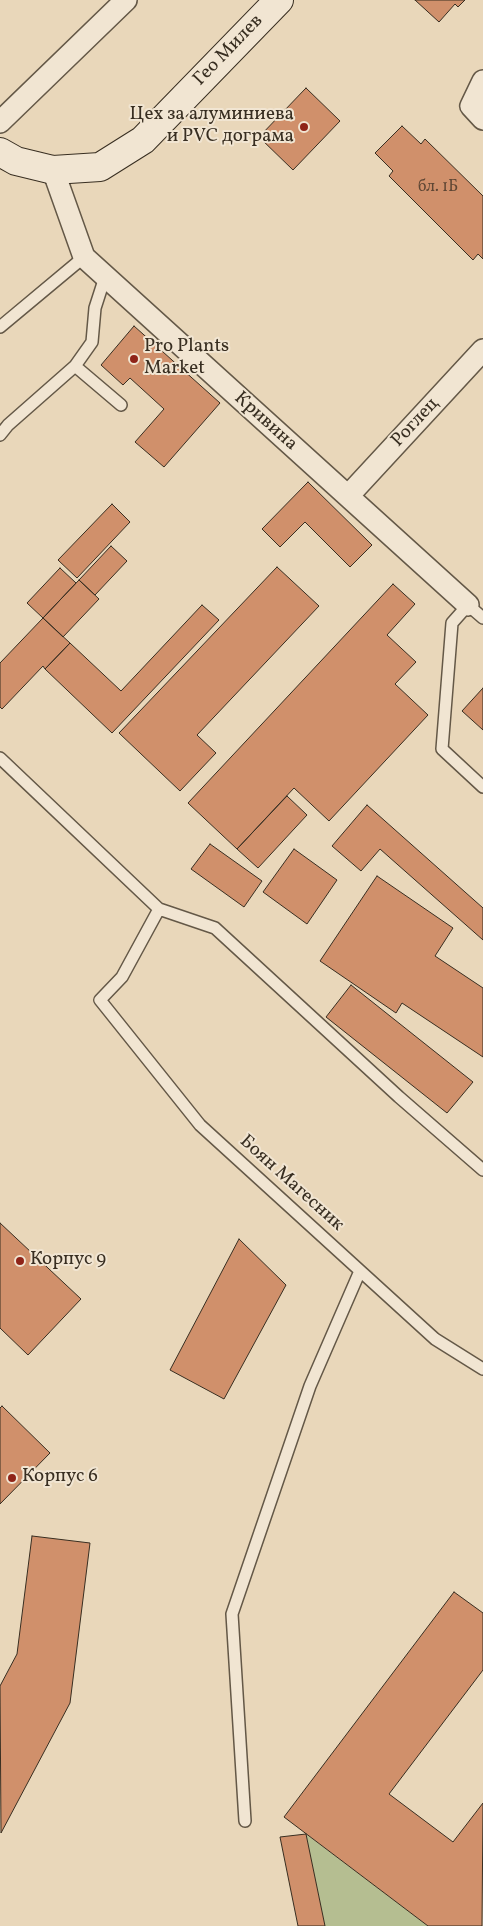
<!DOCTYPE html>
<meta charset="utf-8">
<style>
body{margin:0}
canvas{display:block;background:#e9d7ba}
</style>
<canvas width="483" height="1926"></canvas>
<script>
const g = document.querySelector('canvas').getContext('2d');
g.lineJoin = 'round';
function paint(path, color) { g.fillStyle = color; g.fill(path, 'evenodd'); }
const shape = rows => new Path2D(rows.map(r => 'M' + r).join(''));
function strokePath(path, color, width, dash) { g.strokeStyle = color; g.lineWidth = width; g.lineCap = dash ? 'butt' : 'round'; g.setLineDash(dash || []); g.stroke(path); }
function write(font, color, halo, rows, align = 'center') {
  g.font = font + ' Vollkorn,serif'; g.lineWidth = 4; g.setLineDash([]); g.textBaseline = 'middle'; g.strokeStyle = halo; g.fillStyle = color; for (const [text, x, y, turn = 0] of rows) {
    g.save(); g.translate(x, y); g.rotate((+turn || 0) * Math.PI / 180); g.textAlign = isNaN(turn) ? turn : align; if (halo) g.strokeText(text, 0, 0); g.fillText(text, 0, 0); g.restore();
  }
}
const green = shape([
 [306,1834,428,1926,325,1926]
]);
const building = shape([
 [415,0,465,0,458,7,455,4,439,22,415,0],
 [306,88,340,121,293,170,259,137,306,88],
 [402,126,421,144,425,139,483,196,483,259,478,254,473,260,389,176,393,171,375,153,402,126],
 [134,326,220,403,164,467,135,442,164,409,130,378,123,385,101,365,134,326],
 [308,482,372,545,350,567,305,522,280,547,262,529,308,482],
 [112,504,130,522,77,578,58,560,112,504],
 [111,546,127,561,95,595,79,580,111,546],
 [277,567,319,606,197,735,216,753,180,791,119,733,277,567],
 [60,568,76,583,43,618,27,603,60,568],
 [79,580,99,599,63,637,43,618,79,580],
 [393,584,415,604,387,635,416,662,395,684,428,715,329,821,294,788,237,849,188,803,393,584],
 [202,605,219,620,112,733,45,669,70,643,121,691,202,605],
 [43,618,70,643,45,669,43,666,2,709,0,707,0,663,43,618],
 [483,688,483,730,462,711,483,688],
 [287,796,307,815,258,868,237,849,287,796],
 [367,805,483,908,483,940,380,849,361,871,332,846,367,805],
 [210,844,262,881,244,907,191,869,210,844],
 [294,849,337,880,307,924,263,892,294,849],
 [377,876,453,928,435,956,483,988,483,1057,402,1003,396,1013,320,961,377,876],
 [351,985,473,1082,447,1113,326,1017,351,985],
 [0,1223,81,1299,28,1355,0,1328,0,1223],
 [239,1239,286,1285,224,1399,170,1370,239,1239],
 [2,1406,50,1453,0,1504,0,1408,2,1406],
 [32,1536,90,1543,70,1703,1,1833,0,1686,17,1654,32,1536],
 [454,1592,483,1613,483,1670,389,1794,453,1842,483,1803,482,1926,428,1926,284,1817,454,1592],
 [306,1834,325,1926,298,1926,280,1837,306,1834]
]);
const lane = shape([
 [0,327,84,257],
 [75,366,121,405],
 [0,435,8,425,75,366,92,342,95,308,105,277],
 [483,618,468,605,452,623,442,749,483,787],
 [0,758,159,909,122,977,100,1000,200,1125,435,1339,483,1369],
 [159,909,215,928,399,1097,483,1170],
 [245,1821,232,1614,310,1386,360,1271]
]);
const street = shape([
 [483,81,471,106,483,119],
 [0,122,126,0],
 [53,170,84,257,468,605],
 [348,496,483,350]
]);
const secondary = shape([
 [0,152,16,161,53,170,100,167,143,140,279,0]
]);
const markers = [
 [304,127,5,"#8f2418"],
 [134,359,5,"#8f2418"],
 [20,1261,5,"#8f2418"],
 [12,1478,5,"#8f2418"]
];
const numberNames = [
 ["бл. 1Б",438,188]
];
const streetNames = [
 ["Гео Милев",229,51,-46],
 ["Кривина",265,422,42],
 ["Роглец",416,423,-47],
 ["Боян Магесник",291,1184,42]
];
const poiNames = [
 ["Цех за алуминиева",294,116,"right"],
 ["и PVC дограма",294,138,"right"],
 ["Pro Plants",144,348],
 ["Market",144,370],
 ["Корпус 9",30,1261],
 ["Корпус 6",22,1478]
];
paint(green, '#b5be91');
paint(building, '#d0906b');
strokePath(building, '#382e21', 1);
strokePath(lane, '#645847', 14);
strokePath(street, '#645847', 24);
strokePath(secondary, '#382e21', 30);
strokePath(lane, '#f1e5d2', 11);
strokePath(street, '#f1e5d2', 21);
strokePath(secondary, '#f1e5d2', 28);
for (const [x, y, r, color] of markers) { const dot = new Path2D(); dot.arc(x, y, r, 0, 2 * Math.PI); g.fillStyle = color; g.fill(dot); strokePath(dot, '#f1e5d2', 2); }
write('16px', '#5e4634', null, numberNames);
write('19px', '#382e21', '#f1e5d2', streetNames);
write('19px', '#382e21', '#f1e5d2', poiNames, 'left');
</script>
